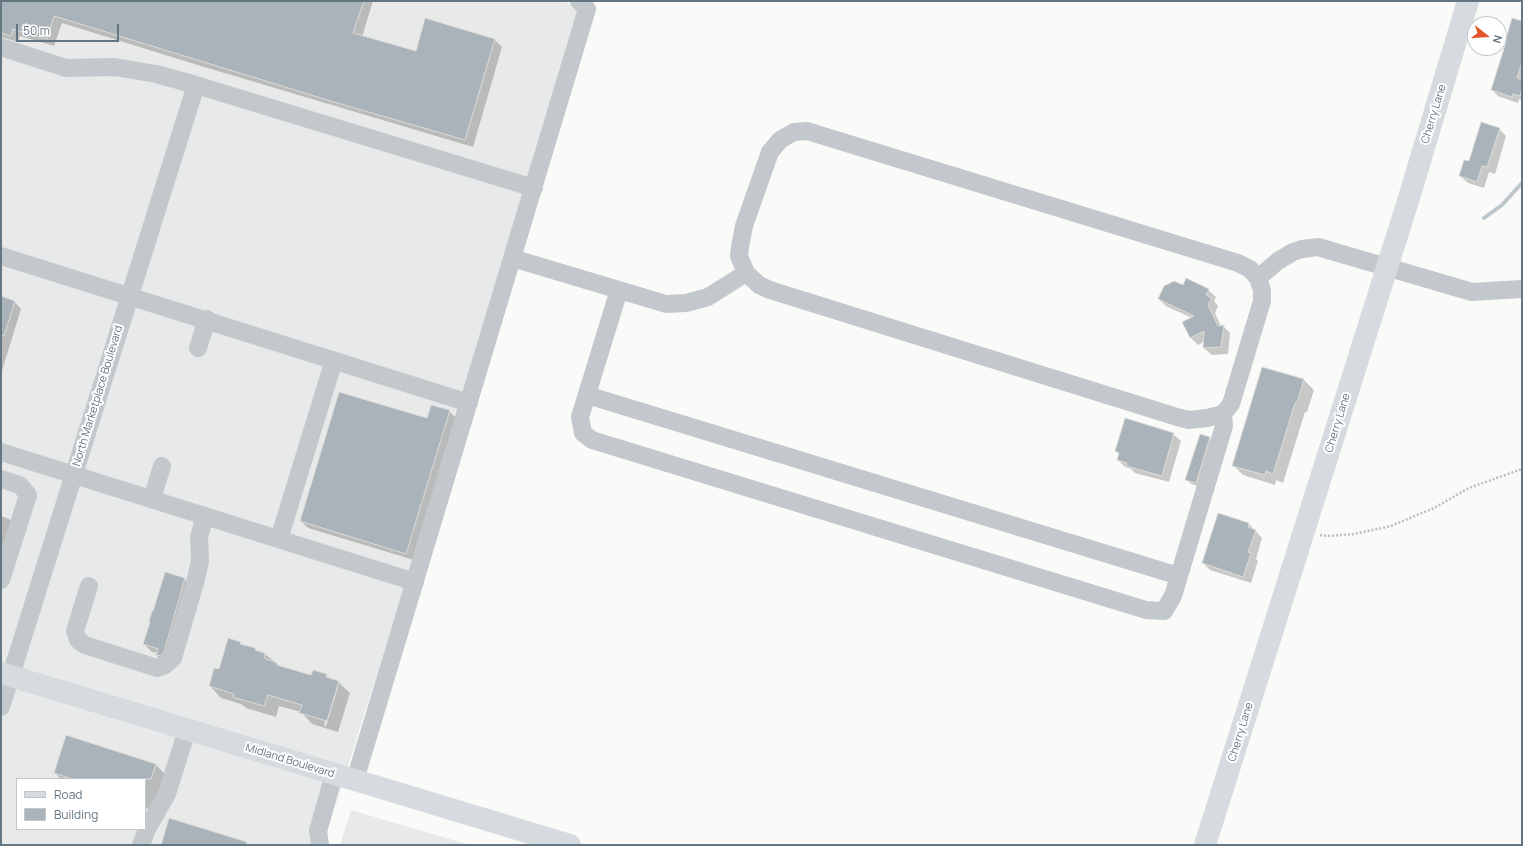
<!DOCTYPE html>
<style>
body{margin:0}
#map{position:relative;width:1523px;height:846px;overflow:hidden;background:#fafaf8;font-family:Manrope,sans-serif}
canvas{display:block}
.frame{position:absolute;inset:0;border:2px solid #657683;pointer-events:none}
.legend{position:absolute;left:16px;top:778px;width:130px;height:52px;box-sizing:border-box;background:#fff;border:1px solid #c1c8cd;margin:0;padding:5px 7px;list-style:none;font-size:12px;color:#657683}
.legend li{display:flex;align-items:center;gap:8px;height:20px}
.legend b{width:20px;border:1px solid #c1c8cd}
.north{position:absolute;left:1467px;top:16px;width:40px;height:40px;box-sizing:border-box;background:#fff;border:1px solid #c1c8cd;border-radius:50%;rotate:107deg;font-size:11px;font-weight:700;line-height:16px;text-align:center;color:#657683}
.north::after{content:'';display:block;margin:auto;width:14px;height:18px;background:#e4572e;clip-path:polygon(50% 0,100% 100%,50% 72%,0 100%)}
.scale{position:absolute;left:16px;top:24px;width:103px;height:18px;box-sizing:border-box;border:2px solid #657683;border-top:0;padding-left:5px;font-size:12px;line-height:14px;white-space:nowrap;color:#657683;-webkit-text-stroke:3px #fff;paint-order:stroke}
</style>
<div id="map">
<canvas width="1523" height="846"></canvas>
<div class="frame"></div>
<ul class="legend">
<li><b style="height:5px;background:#d6dbdf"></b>Road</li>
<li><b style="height:11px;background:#aab3b9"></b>Building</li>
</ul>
<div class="north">N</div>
<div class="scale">50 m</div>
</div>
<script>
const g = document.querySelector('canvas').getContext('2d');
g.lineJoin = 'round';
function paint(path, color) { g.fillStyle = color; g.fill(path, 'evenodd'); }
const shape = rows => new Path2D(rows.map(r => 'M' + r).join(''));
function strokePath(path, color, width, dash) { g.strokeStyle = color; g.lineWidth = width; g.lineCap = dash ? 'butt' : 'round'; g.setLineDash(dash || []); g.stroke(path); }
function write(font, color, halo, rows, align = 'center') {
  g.font = font + ' Manrope,sans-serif'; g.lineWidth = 4; g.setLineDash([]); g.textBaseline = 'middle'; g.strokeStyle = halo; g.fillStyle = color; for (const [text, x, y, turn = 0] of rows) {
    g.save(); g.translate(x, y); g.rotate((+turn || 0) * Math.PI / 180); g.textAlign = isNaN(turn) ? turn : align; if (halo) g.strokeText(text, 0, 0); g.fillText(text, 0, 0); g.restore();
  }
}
const built = shape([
 [1,1,562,1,587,9,323,845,1,845],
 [17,779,145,779,145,829,17,829],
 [351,810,470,845,340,845]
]);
const shadow = shape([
 [1,1,373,1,362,37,416,52,494,39,502,47,473,147,201,66,62,23,54,46,20,36,18,42,1,37],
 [1522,22,1522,100,1519,99,1518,103,1498,96,1492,90],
 [1499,129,1506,136,1495,174,1489,172,1484,188,1468,183,1460,176,1470,162],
 [1183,286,1208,290,1216,297,1214,301,1218,306,1215,313,1221,326,1223,326,1230,333,1228,354,1212,355,1204,348,1205,341,1198,345,1191,338,1192,318,1166,306,1159,299],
 [1,297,14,301,21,309,1,374],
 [1263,368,1304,380,1314,390,1307,412,1305,412,1283,483,1276,480,1275,485,1243,475,1233,465],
 [449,411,456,418,414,560,308,528,301,521,428,420],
 [1173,434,1181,441,1169,482,1135,473,1131,469,1125,467,1118,460,1119,454,1116,451],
 [1209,438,1214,443,1201,487,1191,484,1186,479],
 [1218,514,1249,524,1262,538,1256,559,1258,561,1251,583,1210,570,1203,563],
 [1,516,9,519,16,526,1,575],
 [166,574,185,579,192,587,164,663,157,656,158,653,152,652,144,644],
 [240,643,243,646,265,654,281,667,312,677,326,675,331,679,338,682,350,693,338,732,312,724,301,712,279,706,276,717,246,708,241,704,221,698,210,686],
 [336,686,338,687,326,726,324,725],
 [155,764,165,774,154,811,145,808,145,779,61,779,55,773]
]);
const stream = shape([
 [1484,218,1502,205,1522,183]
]);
const building = shape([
 [1,1,364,1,353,33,416,51,425,18,495,39,465,140,334,102,54,16,47,39,13,29,11,36,1,33,1,1],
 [1512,18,1522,21,1522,62,1517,78,1522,80,1522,88,1520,96,1513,94,1512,97,1491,90,1506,42,1505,42,1512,18],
 [1481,122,1500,128,1487,167,1482,166,1477,182,1459,176,1464,160,1469,161,1481,122],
 [1186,278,1209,289,1206,295,1212,298,1208,305,1218,326,1224,325,1221,347,1203,348,1204,331,1190,338,1182,322,1194,316,1158,299,1164,286,1174,281,1183,285,1186,278],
 [1,296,15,301,4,336,1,335,1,296],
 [1262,367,1304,379,1297,403,1295,403,1273,474,1266,471,1265,475,1232,466,1262,367],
 [339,392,427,418,431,405,450,410,406,554,300,521,339,392],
 [1125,418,1174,433,1162,476,1126,466,1127,463,1117,460,1119,453,1115,451,1125,418],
 [1200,434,1210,437,1196,483,1185,480,1200,434],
 [1218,513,1249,523,1248,527,1256,530,1248,552,1251,553,1243,577,1202,563,1218,513],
 [165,572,185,578,164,652,161,655,156,656,158,649,143,644,150,622,149,621,152,611,153,611,165,572],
 [228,638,241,642,240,644,256,648,255,650,265,653,264,658,277,663,277,665,311,675,313,670,327,674,326,677,339,681,327,721,299,713,302,705,268,695,264,706,233,697,234,694,209,686,214,668,219,669,228,638],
 [66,735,156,764,151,779,72,779,54,773,66,735],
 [169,818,247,842,246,845,161,845,169,818]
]);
const path = shape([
 [1320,535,1328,536,1354,534,1391,526,1434,508,1469,488,1522,469]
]);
const minor = shape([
 [1,47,66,68,115,67,156,74,196,85,534,188],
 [807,131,1238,263,1250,269,1258,278,1262,290,1262,301,1231,404,1223,414,1207,418,1189,420,1177,417,770,290,759,285,746,273,739,256,740,247,744,226,770,152,780,140,794,132,807,131],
 [1,256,469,403],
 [512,258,666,304,686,303,708,297,746,273],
 [1258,278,1278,261,1293,252,1302,249,1318,247,1472,292,1522,289],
 [619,290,580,417,583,433,592,440,1146,610,1164,611,1173,596,1224,426,1223,414],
 [198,348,207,319],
 [587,395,1179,576],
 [1,452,415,582],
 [1,479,20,485,28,495,1,580],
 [152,499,162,466],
 [279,539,334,360],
 [89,586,75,631,78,640,85,645,157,668,165,665,173,658,195,583,200,561,199,537,205,516],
 [1,707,196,85],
 [355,780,587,9,579,1],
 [141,845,147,829,167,794,187,730],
 [320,845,318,831,334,774]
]);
const major = shape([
 [1,673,570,845],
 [1205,845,1408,201,1468,1]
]);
const streetNames = [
 ["Cherry Lane",1434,114,-73],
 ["North Marketplace Boulevard",98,396,-73],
 ["Cherry Lane",1338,423,-73],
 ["Cherry Lane",1241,732,-73],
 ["Midland Boulevard",290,761,17]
];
paint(built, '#e8e9e9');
paint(shadow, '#0003');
strokePath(stream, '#bbc7cb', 4);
paint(building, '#aab3b9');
strokePath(building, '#dcdcda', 1);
strokePath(path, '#bbbfc2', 2.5, [2, 2]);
strokePath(minor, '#c3c8cc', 18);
strokePath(major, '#d6dbdf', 22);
write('11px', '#657683', '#fff', streetNames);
</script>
